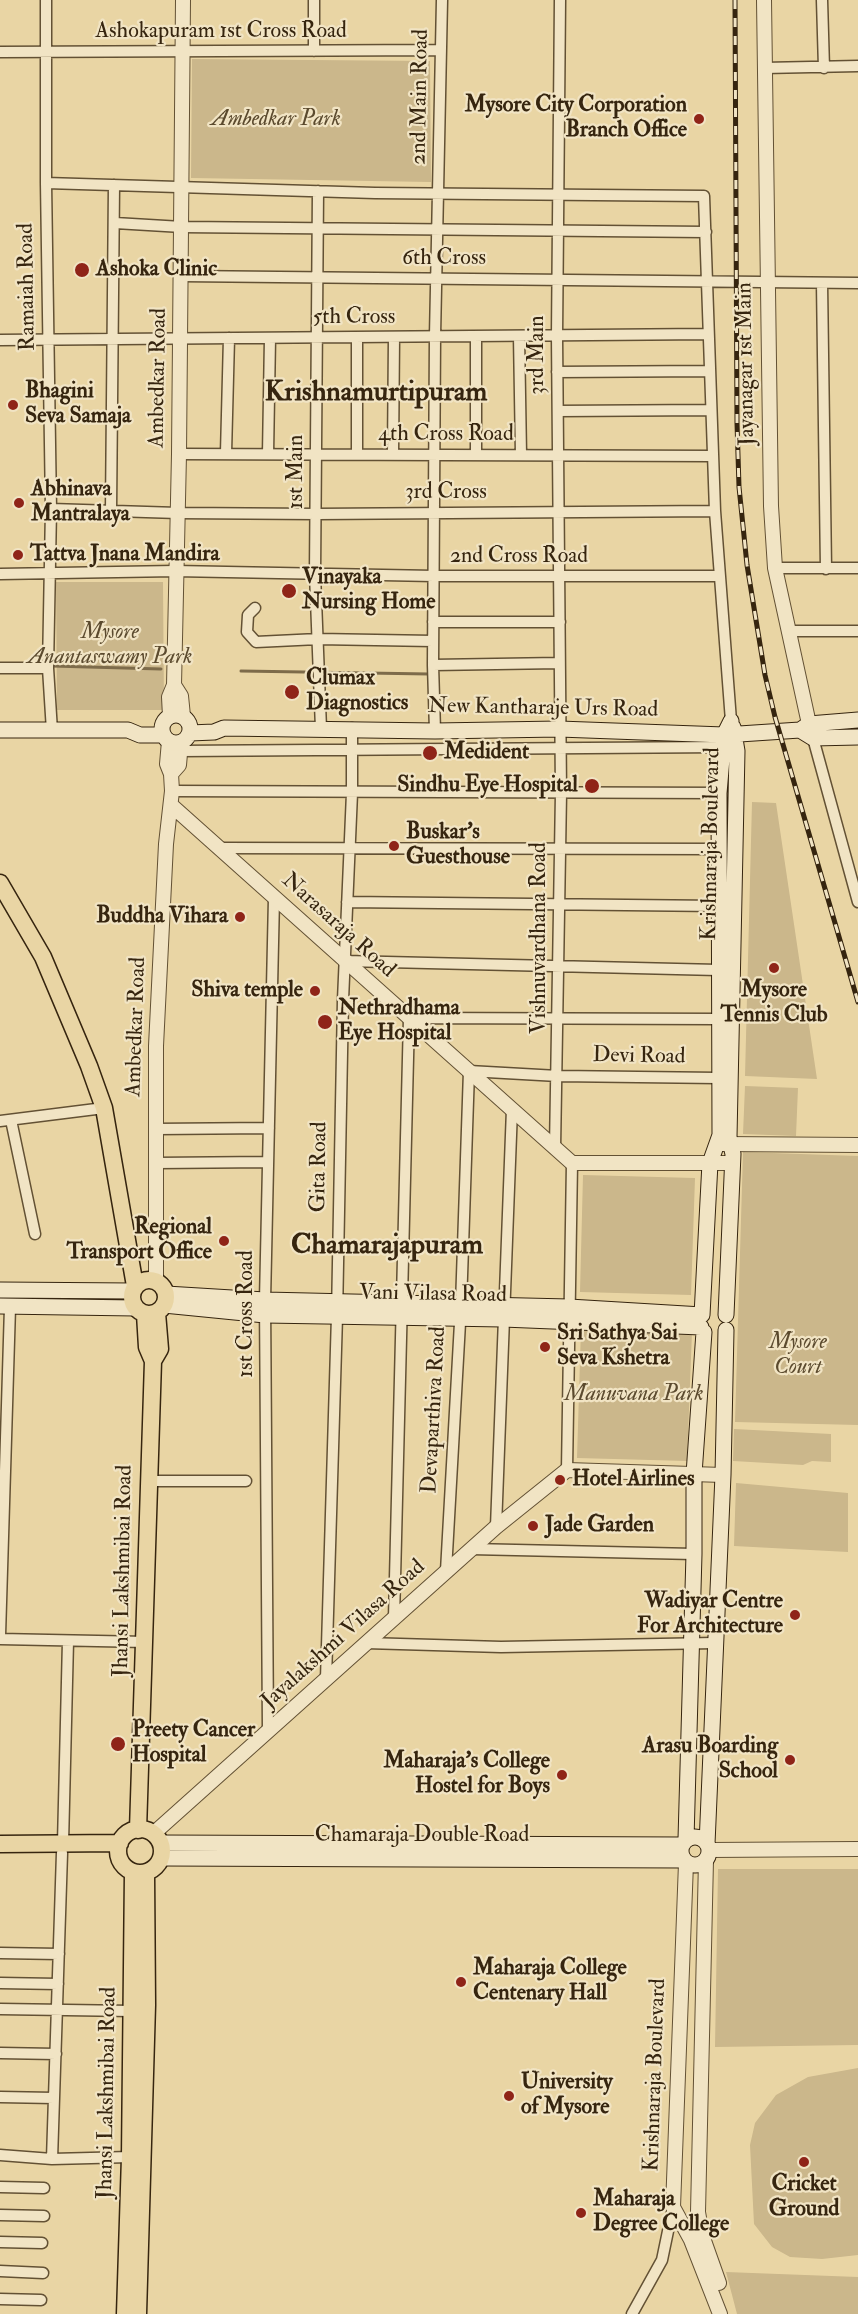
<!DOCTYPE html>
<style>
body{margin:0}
canvas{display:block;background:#e9d5a4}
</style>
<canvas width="858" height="2314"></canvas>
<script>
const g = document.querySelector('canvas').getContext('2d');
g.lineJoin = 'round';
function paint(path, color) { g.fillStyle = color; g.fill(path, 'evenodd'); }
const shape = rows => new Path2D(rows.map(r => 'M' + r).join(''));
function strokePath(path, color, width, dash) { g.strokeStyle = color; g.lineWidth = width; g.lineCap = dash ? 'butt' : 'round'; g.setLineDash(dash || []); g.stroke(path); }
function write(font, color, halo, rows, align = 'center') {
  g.font = font + ' "IM FELL Double Pica",serif'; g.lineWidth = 4.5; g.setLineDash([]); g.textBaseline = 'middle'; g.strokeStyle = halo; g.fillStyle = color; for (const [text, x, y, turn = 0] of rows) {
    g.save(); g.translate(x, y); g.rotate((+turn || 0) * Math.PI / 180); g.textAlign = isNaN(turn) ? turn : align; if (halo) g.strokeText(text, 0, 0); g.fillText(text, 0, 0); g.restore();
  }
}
const green = shape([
 [192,59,430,61,431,182,191,178],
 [56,582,163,582,164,710,57,710],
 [752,802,776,803,817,1079,745,1076],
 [745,1086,798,1088,796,1136,743,1134],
 [743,1152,858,1156,858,1425,735,1422],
 [583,1175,695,1178,691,1295,580,1292],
 [581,1328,692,1332,687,1461,577,1458],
 [734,1429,831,1434,831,1462,812,1461,803,1465,733,1461],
 [736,1483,848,1493,848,1552,734,1546],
 [718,1869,858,1869,858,2045,715,2047],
 [858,2068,858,2255,822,2259,790,2257,772,2247,754,2224,750,2145,755,2123,776,2095,808,2077],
 [726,2272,858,2277,858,2314,737,2314]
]);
const stream = shape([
 [52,666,161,669],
 [241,671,429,674]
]);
const minor = shape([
 [46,0,46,183,51,509,48,668,52,731],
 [822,0,824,68],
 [314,51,314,0],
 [0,52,441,50],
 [764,68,858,66],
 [46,183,375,193,704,196,715,511,731,721],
 [318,191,315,574,321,729],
 [115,223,182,227,706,232],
 [182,276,858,283],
 [822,283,826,569],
 [476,336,476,455],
 [519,336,521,455],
 [357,337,357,454],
 [0,340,708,334],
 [557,372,709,371],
 [558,411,710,410],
 [226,453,229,338],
 [179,454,712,456],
 [268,454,270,338],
 [393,454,394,337],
 [51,509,178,513,317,514,715,511],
 [111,510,114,185],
 [775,568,858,568],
 [0,574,175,571,434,576,719,576],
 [255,608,248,615,247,632,256,642,318,639,433,641],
 [433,622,560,622],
 [788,631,858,631],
 [433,665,559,663],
 [0,668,48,668],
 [435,731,433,665,435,336,442,0],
 [813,738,858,902],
 [180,751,723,747],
 [172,791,719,793],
 [219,848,720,849],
 [347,902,719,906],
 [345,961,718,970],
 [11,1120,35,1234],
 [0,1121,104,1108],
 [156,1129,269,1128],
 [555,1148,561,793,557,336,560,0],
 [156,1163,268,1162],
 [567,1470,572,1163],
 [149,1481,246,1481],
 [496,1527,512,1109],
 [471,1549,694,1554],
 [446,1571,461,1305,469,1071,558,1076,718,1078],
 [394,1618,409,1018,719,1019],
 [0,1635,10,1307],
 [0,1639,146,1642],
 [366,1643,501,1647,714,1643],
 [326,1679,337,1316,343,1000,352,793,352,728],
 [268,1731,265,1300,274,898],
 [63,1843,68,1641],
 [0,1953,59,1954],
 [0,1983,58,1984],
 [0,2009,132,2011],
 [0,2053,56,2054],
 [0,2097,54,2098],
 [0,2155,52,2159,130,2157],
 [52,2159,62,1853],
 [0,2187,44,2188],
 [0,2215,44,2216],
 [0,2242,42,2243],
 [0,2271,43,2273],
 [0,2299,41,2300],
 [632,2314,662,2260,673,2207]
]);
const tertiary = shape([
 [764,0,771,506,775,568,809,724],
 [174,685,181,696,183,716],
 [170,716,169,697,174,685,179,454,183,0],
 [171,774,179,765,181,742],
 [171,805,572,1163,733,1163],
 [722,1144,858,1145],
 [156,1281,156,1046,166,844,172,791,171,774,167,764,169,741],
 [153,1834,496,1527,567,1470,723,1475],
 [709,1850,858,1849],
 [706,1860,698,2212,702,2235,719,2283],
 [686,1863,673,2207,691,2240,720,2314]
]);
const secondary = shape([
 '162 729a14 14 0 1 1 28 0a14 14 0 1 1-28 0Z',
 [0,730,128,730,140,735,163,735],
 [800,730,809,724,858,720],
 [190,733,214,732,224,728,435,731,559,729,724,735,800,730,813,738,858,737],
 [0,1290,132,1291],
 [166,1294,265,1300,569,1307,702,1315,710,1163,720,1135,719,793,724,735,731,721],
 [164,1305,265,1315,503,1319,701,1327],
 [0,1306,135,1308],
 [726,1315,733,1154,729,1137,737,751,733,727],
 '681 1851a14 14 0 1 1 28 0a14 14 0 1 1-28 0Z',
 [686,1839,694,1554,694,1474,704,1332],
 [161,1843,681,1845],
 [707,1844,723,1475,726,1330],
 [161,1858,683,1860]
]);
const primary = shape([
 [0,883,43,957,89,1066,104,1108,135,1286],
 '132 1297a17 17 0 1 1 34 0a17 17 0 1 1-34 0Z',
 [153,1361,160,1349,157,1313],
 '118 1851a22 22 0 1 1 44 0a22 22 0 1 1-44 0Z',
 [138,1830,153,1361,147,1347,145,1314],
 [0,1844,120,1843],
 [125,2314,130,2157,133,1872],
 [138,2314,147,2005,146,1873]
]);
const rail = shape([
 [735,0,737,423,739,487,747,565,765,675,775,717,858,1002]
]);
const markers = [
 [699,119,6,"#8f2418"],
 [82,270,8,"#8f2418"],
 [13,405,6,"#8f2418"],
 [19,503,6,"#8f2418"],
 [18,555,6,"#8f2418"],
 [289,591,8,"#8f2418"],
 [292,692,8,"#8f2418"],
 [430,753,8,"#8f2418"],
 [592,786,8,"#8f2418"],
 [394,846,6,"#8f2418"],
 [240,917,6,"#8f2418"],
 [774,968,6,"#8f2418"],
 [315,991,6,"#8f2418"],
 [325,1022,8,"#8f2418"],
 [224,1241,6,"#8f2418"],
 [545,1347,6,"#8f2418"],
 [560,1480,6,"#8f2418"],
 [533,1526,6,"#8f2418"],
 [795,1615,6,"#8f2418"],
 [118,1744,8,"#8f2418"],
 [790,1760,6,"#8f2418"],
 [562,1775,6,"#8f2418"],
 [461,1982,6,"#8f2418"],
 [509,2096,6,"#8f2418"],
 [804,2162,6,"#8f2418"],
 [581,2213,6,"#8f2418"]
];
const streetNames = [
 ["Ashokapuram 1st Cross Road",221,32],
 ["2nd Main Road",421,97,-89],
 ["6th Cross",444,259],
 ["Ramaiah Road",28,287,-91],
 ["5th Cross",354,318],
 ["3rd Main",538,355,-90],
 ["Jayanagar 1st Main",747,364,-91],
 ["Ambedkar Road",159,378,-89],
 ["4th Cross Road",446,435],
 ["1st Main",297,472,-90],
 ["3rd Cross",446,493],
 ["2nd Cross Road",519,557],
 ["New Kantharaje Urs Road",543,709,1],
 ["Krishnaraja Boulevard",712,844,-89],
 ["Narasaraja Road",338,926,42],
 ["Vishnuvardhana Road",540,938,-90],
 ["Ambedkar Road",137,1027,-88],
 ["Devi Road",639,1057,1],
 ["Gita Road",320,1167,-89],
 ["Vani Vilasa Road",433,1295,1],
 ["1st Cross Road",247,1314,-90],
 ["Devaparthiva Road",435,1410,-87],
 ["Jhansi Lakshmibai Road",124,1571,-89],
 ["Jayalakshmi Vilasa Road",344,1635,-42],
 ["Chamaraja Double Road",422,1836],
 ["Krishnaraja Boulevard",656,2075,-88],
 ["Jhansi Lakshmibai Road",108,2093,-89]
];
const poiNames = [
 ["Mysore City Corporation",687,106,"right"],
 ["Branch Office",687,131,"right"],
 ["Ashoka Clinic",96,270],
 ["Bhagini",25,392],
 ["Seva Samaja",25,417],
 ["Abhinava",31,490],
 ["Mantralaya",31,515],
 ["Tattva Jnana Mandira",30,555],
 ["Vinayaka",302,578],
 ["Nursing Home",302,603],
 ["Clumax",306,679],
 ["Diagnostics",306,704],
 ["Medident",444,753],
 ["Sindhu Eye Hospital",578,786,"right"],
 ["Buskar's",406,833],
 ["Guesthouse",406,858],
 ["Buddha Vihara",228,917,"right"],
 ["Shiva temple",303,991,"right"],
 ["Mysore",774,991,"center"],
 ["Tennis Club",774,1016,"center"],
 ["Nethradhama",338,1009],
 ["Eye Hospital",338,1034],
 ["Regional",212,1228,"right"],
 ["Transport Office",212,1253,"right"],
 ["Sri Sathya Sai",557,1334],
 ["Seva Kshetra",557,1359],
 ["Hotel Airlines",572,1480],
 ["Jade Garden",545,1526],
 ["Wadiyar Centre",783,1602,"right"],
 ["For Architecture",783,1627,"right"],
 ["Preety Cancer",132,1731],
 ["Hospital",132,1756],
 ["Arasu Boarding",778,1747,"right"],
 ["School",778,1772,"right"],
 ["Maharaja's College",550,1762,"right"],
 ["Hostel for Boys",550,1787,"right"],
 ["Maharaja College",473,1969],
 ["Centenary Hall",473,1994],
 ["University",521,2083],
 ["of Mysore",521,2108],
 ["Cricket",804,2185,"center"],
 ["Ground",804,2210,"center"],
 ["Maharaja",593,2200],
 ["Degree College",593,2225]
];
const parkNames = [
 ["Ambedkar Park",276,120],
 ["Mysore",110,633],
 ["Anantaswamy Park",110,658],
 ["Mysore",798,1343],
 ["Court",798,1368],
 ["Manuvana Park",634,1395]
];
const districtNames = [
 ["Krishnamurtipuram",376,394],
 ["Chamarajapuram",387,1247]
];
paint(green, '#cbb78b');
strokePath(stream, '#7d6b4a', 3);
strokePath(minor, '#635134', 13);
strokePath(tertiary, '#635134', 16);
strokePath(secondary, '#36250f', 17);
strokePath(primary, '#36250f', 19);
strokePath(minor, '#f1e4c4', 10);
strokePath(tertiary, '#f1e4c4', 14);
strokePath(secondary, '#f1e4c4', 15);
strokePath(primary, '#e9d5a4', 16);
strokePath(rail, '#36250f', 5);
strokePath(rail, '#f1e4c4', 3, [9]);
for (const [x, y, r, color] of markers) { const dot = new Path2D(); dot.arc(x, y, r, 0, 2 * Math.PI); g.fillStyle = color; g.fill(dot); strokePath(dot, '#f1e4c4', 2); }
write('22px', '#36250f', '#f1e4c4', streetNames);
write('bold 22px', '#36250f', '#f1e4c4', poiNames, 'left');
write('italic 22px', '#5b4a2e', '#f1e4c4', parkNames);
write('bold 28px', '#36250f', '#f1e4c4', districtNames);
</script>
